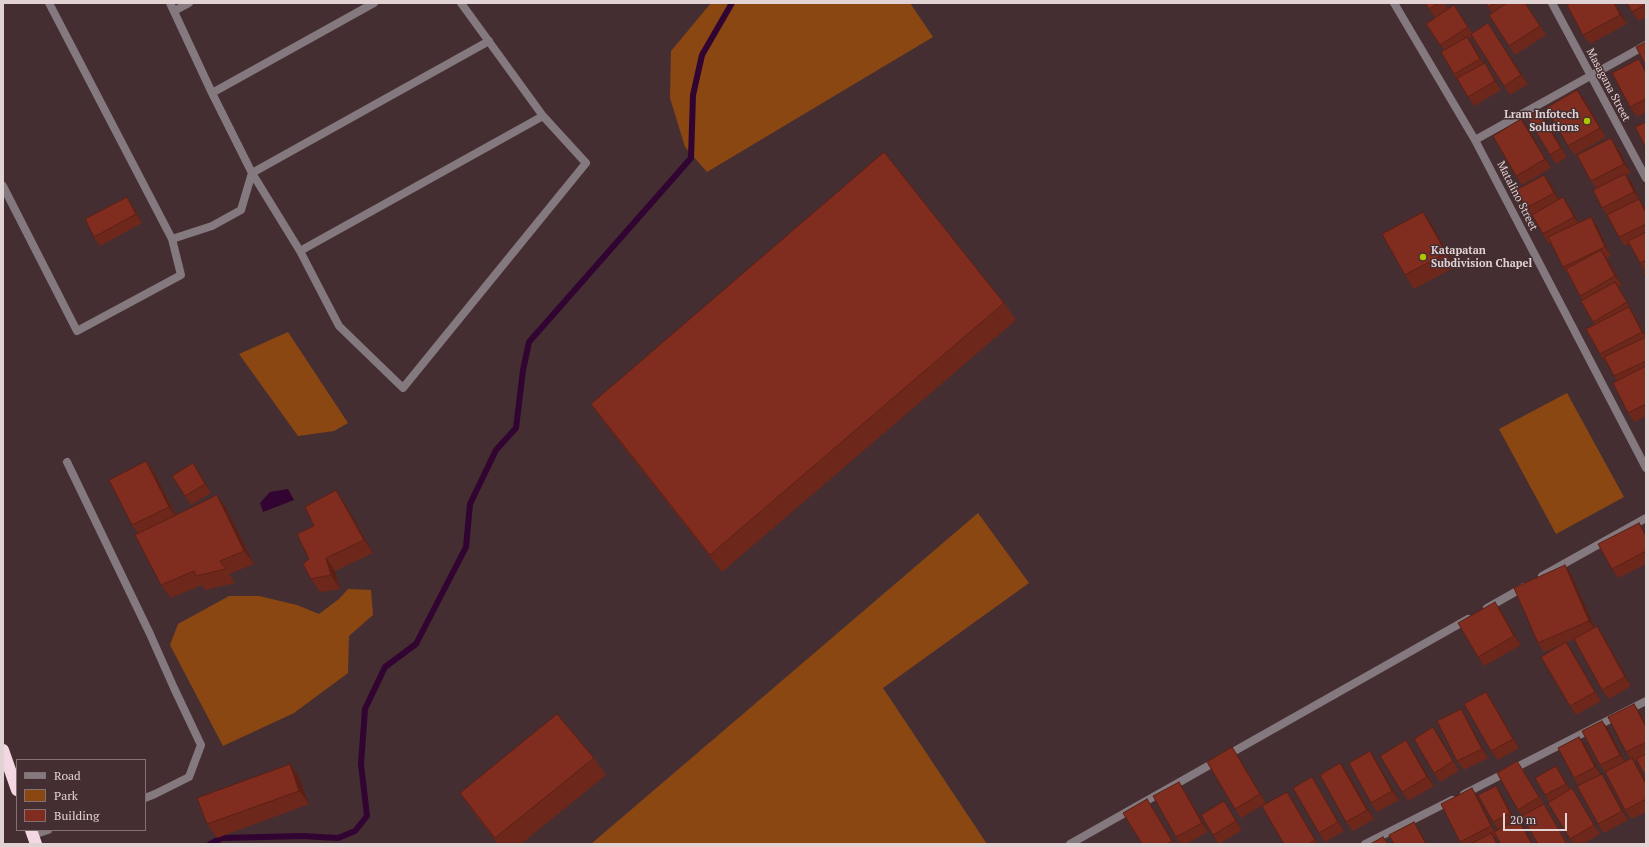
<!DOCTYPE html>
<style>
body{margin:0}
#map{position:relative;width:1649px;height:847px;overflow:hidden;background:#452e31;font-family:"PT Serif",serif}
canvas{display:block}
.frame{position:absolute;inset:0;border:4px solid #e1d2d3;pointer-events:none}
.legend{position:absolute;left:16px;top:759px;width:130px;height:72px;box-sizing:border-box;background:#452e31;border:1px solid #837072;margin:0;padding:5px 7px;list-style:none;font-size:12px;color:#e1d2d3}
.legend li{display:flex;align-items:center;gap:8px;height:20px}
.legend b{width:20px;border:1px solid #837072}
.scale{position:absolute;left:1503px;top:813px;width:64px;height:18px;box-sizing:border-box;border:2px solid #e1d2d3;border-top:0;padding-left:5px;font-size:12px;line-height:14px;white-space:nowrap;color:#e1d2d3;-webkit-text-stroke:3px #452e31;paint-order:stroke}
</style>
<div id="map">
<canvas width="1649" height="847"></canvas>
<div class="frame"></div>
<ul class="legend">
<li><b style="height:5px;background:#84797e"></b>Road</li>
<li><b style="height:11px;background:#8a4712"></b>Park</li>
<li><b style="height:11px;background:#802d1f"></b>Building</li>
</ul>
<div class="scale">20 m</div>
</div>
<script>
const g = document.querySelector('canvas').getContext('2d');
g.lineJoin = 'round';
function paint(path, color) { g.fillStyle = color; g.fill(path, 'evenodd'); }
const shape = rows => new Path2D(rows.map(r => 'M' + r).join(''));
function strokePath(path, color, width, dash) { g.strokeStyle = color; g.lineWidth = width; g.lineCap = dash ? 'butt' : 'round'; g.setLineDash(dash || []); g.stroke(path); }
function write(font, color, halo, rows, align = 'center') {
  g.font = font + ' "PT Serif",serif'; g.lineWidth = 3; g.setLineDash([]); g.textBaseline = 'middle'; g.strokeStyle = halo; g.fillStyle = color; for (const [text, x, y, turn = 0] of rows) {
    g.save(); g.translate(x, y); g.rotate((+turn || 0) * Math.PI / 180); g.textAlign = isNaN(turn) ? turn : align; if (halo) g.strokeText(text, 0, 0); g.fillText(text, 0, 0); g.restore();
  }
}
const green = shape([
 [711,3,910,3,933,37,707,172,685,147,670,98,671,51],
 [288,332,348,423,334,431,298,436,239,354],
 [1567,393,1624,497,1556,534,1499,429],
 [978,513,1029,583,883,688,987,844,591,844],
 [348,589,371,590,373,615,349,636,348,673,294,713,223,746,170,645,178,624,229,596,259,596,297,605,319,614,339,599]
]);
const water = shape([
 [288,489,294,500,263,512,260,503,270,492]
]);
const stream = shape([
 [210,844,222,838,302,836,338,838,355,831,367,816,361,764,365,709,385,667,416,644,466,547,470,504,496,450,516,428,523,370,529,342,691,158,693,95,702,55,732,3]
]);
const street = shape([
 [170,3,212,93,252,173,300,251,339,326,403,388,586,163,543,116,461,3],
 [1394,3,1475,140,1646,468],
 [1552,3,1646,178],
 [174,11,189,3],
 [212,93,374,3],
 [1475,140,1646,45],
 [3,186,77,331,181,275,172,239,49,3],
 [172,239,212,226,241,210,252,173,489,41],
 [300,251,543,116],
 [67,462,150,634,174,688,201,745,189,777,155,794,145,798],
 [1542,576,1646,518],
 [1487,608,1524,587],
 [1464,794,1646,701],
 [33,835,48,830],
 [1070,844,1468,619],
 [1365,844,1452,800]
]);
const highway = shape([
 [3,750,17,790],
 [31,830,36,844]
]);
const wall = shape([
 [1425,3,1444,3,1448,9,1454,5,1472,33,1494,32,1528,84,1510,95,1472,37,1469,39,1474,46,1484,63,1485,63,1491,72,1501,90,1474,106,1454,74,1444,50,1426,24,1435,18],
 [1486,3,1525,3,1546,35,1515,55,1509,46,1492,13],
 [1615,3,1627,24,1590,44,1583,35],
 [1646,3,1646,17,1639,21,1632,12],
 [1646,69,1646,112,1637,117,1630,107],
 [1577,90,1584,99,1606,137,1575,155,1568,146],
 [1538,110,1545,119,1567,157,1556,164,1550,155],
 [1521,119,1528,128,1551,168,1522,185,1516,176],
 [1611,138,1617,147,1631,173,1626,175,1632,183,1641,202,1646,210,1646,278,1645,271,1640,263,1630,244,1625,246,1619,237,1607,215,1602,208,1596,188,1591,181],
 [1544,175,1551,184,1559,199,1563,197,1569,206,1579,223,1591,217,1597,226,1611,256,1607,258,1622,285,1618,287,1633,312,1646,336,1646,416,1634,422,1628,413,1617,381,1614,376,1607,363,1606,363,1600,354,1594,325,1593,322,1583,300,1569,276,1563,267,1551,243,1549,244,1543,234,1533,217,1532,217,1526,208],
 [127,197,133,206,142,223,100,246,94,237],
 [1432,225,1455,267,1414,289,1405,275],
 [1004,303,1016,320,722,572,603,421,591,404],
 [146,461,155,474,176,515,226,508,254,564,229,574,235,583,205,590,202,585,171,598,161,585,139,534,132,525],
 [193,463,199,472,211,493,191,505,185,496],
 [336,490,345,504,373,553,335,571,340,589,320,592,311,579,309,559],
 [1639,523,1646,534,1646,564,1618,578,1612,569],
 [1571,574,1594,628,1603,635,1631,686,1609,699,1602,690,1574,639,1566,643,1572,651,1601,701,1576,715,1570,706,1561,645,1544,652,1538,643],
 [1501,611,1521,645,1484,666,1478,657],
 [1486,692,1492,701,1519,748,1498,760,1491,751],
 [1634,704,1640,713,1646,724,1646,777,1637,759,1634,761,1638,767,1646,781,1646,812,1631,819,1625,810,1605,772,1600,765,1602,721,1609,730,1625,761,1630,758,1626,752],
 [1461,709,1467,718,1488,758,1464,770,1457,761],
 [1440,737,1459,771,1440,782,1434,773],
 [1579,737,1586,746,1600,774,1608,783,1628,820,1604,833,1598,824,1579,786,1574,778],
 [1232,747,1238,756,1266,803,1241,818,1235,809],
 [1412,749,1434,786,1408,801,1402,792],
 [594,758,606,775,521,844,498,844,472,810,460,793],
 [1376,760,1399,800,1377,812,1371,803],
 [1517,761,1550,813,1568,844,1538,844,1523,816,1518,810],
 [1340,763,1347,772,1374,819,1353,831,1346,822],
 [290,764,299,777,309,804,217,838,207,824],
 [1562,775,1570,789,1572,788,1578,797,1600,834,1583,844,1573,844,1570,839,1549,802,1545,795],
 [1312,777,1318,787,1344,831,1325,842,1319,833],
 [1179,782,1185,791,1208,832,1186,844,1181,844,1176,837],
 [1496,786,1502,795,1516,821,1525,828,1496,836,1494,837,1498,844,1462,844,1460,842,1478,797,1495,832,1499,830,1493,822],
 [1287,792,1293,801,1318,844,1284,844],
 [1147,799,1153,808,1175,844,1142,844],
 [1230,810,1242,830,1219,844,1213,835]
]);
const shadedWall = shape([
 [1614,3,1615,3,1627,24,1620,15],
 [1488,23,1494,32,1528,84,1521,75],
 [1467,37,1474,46,1486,68,1480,59],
 [1639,59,1645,68,1646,69,1646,73],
 [1485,63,1491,72,1501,90,1495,81],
 [1577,90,1584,99,1606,137,1600,128],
 [1538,110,1545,119,1567,157,1561,148],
 [1521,119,1528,128,1551,168,1545,159],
 [1611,138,1617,147,1631,173,1624,164],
 [1625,174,1632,183,1641,202,1634,192],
 [1544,175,1551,184,1560,202,1554,193],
 [127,197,133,206,142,223,136,214],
 [1563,197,1569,206,1581,226,1574,217],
 [1639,199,1646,210,1646,213],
 [1423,212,1432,225,1455,267,1446,253],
 [1591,217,1597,226,1611,256,1605,247],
 [1601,250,1607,259,1622,285,1615,276],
 [1629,307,1635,316,1646,336,1646,337,1642,332],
 [146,461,155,474,178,520,169,507],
 [193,463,199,472,211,493,205,484],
 [336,490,345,504,373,553,364,540],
 [217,495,226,508,254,564,244,551],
 [1639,523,1646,534,1646,536],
 [326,558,335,571,340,589,331,575],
 [1565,565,1571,574,1596,630,1589,621],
 [1495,602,1501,611,1521,645,1514,636],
 [1597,626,1603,635,1631,686,1625,677],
 [1566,642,1572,651,1601,701,1595,692],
 [1486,692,1492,701,1519,748,1513,739],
 [1634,704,1640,713,1646,724,1646,727],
 [1461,709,1467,718,1488,758,1482,749],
 [1602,721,1609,730,1626,764,1620,755],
 [1433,727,1440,737,1459,771,1453,761],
 [1579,737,1586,746,1602,776,1595,767],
 [1406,740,1412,749,1434,786,1427,777],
 [1232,747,1238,756,1266,803,1260,794],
 [1370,751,1376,760,1399,800,1392,791],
 [1632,758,1638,767,1646,781,1646,784],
 [1340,763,1347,772,1374,819,1367,810],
 [290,764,299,777,309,804,299,791],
 [1556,766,1562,775,1572,793,1566,784],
 [1602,774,1608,783,1628,820,1622,811],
 [1312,777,1318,787,1344,831,1338,822],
 [1179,782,1185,791,1208,832,1202,823],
 [1496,786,1502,795,1516,822,1510,813],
 [1472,788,1478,797,1497,835,1491,826],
 [1572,788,1578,797,1600,834,1594,825],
 [1287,792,1293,801,1318,844,1317,844,1315,840],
 [1147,799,1153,808,1175,844,1172,841],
 [1224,801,1230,810,1242,830,1236,821],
 [1518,819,1525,828,1533,844,1532,844],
 [1414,822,1420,831,1427,844,1426,844],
 [1491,833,1497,842,1498,844,1497,844]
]);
const building = shape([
 [1425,3,1439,3,1429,9,1425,3],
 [1486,3,1496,3,1488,7,1486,3],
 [1507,3,1525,3,1540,26,1509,46,1489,15,1507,3],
 [1571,3,1614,3,1620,15,1583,35,1567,5,1571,3],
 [1627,3,1646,3,1646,4,1632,12,1627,3],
 [1454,5,1468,27,1440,45,1426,24,1454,5],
 [1488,23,1521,75,1504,86,1471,34,1488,23],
 [1467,37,1480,59,1454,74,1441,52,1467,37],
 [1646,42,1646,66,1636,47,1646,42],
 [1639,59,1646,73,1646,99,1630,107,1612,73,1639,59],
 [1485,63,1495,81,1468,97,1457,78,1485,63],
 [1577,90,1600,128,1568,146,1546,108,1577,90],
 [1538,110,1561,148,1550,155,1527,117,1538,110],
 [1521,119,1545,159,1516,176,1493,136,1521,119],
 [1646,122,1646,148,1635,127,1646,122],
 [1611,138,1624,164,1591,181,1577,155,1611,138],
 [884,152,1004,303,710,555,591,404,884,152],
 [1625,174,1634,192,1602,208,1593,190,1625,174],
 [1544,175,1554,193,1526,208,1516,190,1544,175],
 [127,197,136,214,94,237,85,219,127,197],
 [1563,197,1574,217,1543,234,1532,215,1563,197],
 [1639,199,1646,213,1646,224,1619,237,1607,215,1639,199],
 [1423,212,1446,253,1405,275,1382,234,1423,212],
 [1591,217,1605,247,1563,267,1548,237,1591,217],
 [1646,232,1646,260,1640,263,1628,241,1646,232],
 [1601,250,1615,276,1580,296,1566,269,1601,250],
 [1646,270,1646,278,1643,272,1646,270],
 [1615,282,1627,302,1593,322,1581,301,1615,282],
 [1629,307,1642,332,1600,354,1586,329,1629,307],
 [1646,337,1646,361,1614,376,1604,357,1646,337],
 [1646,366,1646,404,1628,413,1613,383,1646,366],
 [146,461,169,507,132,525,109,480,146,461],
 [193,463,205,484,185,496,172,476,193,463],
 [336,490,364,540,326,558,331,575,311,579,303,564,309,559,297,534,314,526,305,507,336,490],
 [217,495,244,551,220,561,226,569,196,576,194,571,161,585,135,535,217,495],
 [1639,523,1646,536,1646,551,1612,569,1598,544,1639,523],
 [1565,565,1589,621,1538,643,1514,588,1565,565],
 [1495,602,1514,636,1478,657,1458,623,1495,602],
 [1597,626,1625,677,1602,690,1574,639,1597,626],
 [1566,642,1595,692,1570,706,1541,657,1566,642],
 [1486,692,1513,739,1491,751,1464,704,1486,692],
 [1634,704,1646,727,1646,742,1626,752,1608,717,1634,704],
 [1461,709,1482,749,1457,761,1437,721,1461,709],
 [557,714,594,758,495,838,460,793,557,714],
 [1602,721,1620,755,1600,765,1582,731,1602,721],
 [1433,727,1453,761,1434,773,1414,739,1433,727],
 [1579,737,1595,767,1574,778,1558,748,1579,737],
 [1406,740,1427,777,1402,792,1380,756,1406,740],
 [1232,747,1260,794,1235,809,1207,762,1232,747],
 [1370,751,1392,791,1371,803,1349,763,1370,751],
 [1646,754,1646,777,1636,759,1646,754],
 [1632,758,1646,784,1646,799,1625,810,1605,772,1632,758],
 [1517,761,1539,797,1518,810,1497,773,1517,761],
 [1340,763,1367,810,1346,822,1320,775,1340,763],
 [290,764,299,791,207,824,197,798,290,764],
 [1556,766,1566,784,1545,795,1535,778,1556,766],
 [1602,774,1622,811,1598,824,1577,786,1602,774],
 [1312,777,1338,822,1319,833,1293,788,1312,777],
 [1179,782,1202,823,1176,837,1153,796,1179,782],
 [1496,786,1510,813,1493,822,1478,795,1496,786],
 [1472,788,1491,826,1460,842,1441,804,1472,788],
 [1572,788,1594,825,1570,839,1548,803,1572,788],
 [1287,792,1315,840,1308,844,1284,844,1262,806,1287,792],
 [1147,799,1172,841,1167,844,1142,844,1123,813,1147,799],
 [1224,801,1236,821,1213,835,1201,815,1224,801],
 [1544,804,1566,843,1565,844,1538,844,1522,816,1544,804],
 [1518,819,1532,844,1501,844,1494,832,1518,819],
 [1414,822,1426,844,1394,844,1389,835,1414,822],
 [1491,833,1497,844,1471,844,1491,833],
 [1383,837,1388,844,1370,844,1383,837]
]);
const markers = [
 [1587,121,4,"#b0c502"],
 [1423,257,4,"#b0c502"]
];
const streetNames = [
 ["Masagana Street",1608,85,62],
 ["Matalino Street",1517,196,63]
];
const poiNames = [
 ["Lram Infotech",1579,115],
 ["Solutions",1579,128],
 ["Katapatan",1431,251,"left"],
 ["Subdivision Chapel",1431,264,"left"]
];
paint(green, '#8a4712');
paint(water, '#310432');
strokePath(stream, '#310432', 6);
strokePath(street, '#84797e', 8);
strokePath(highway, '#f3d7e3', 12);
paint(wall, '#6e271b');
paint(shadedWall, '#5a2016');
paint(building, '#802d1f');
strokePath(building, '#5a2016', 1);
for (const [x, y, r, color] of markers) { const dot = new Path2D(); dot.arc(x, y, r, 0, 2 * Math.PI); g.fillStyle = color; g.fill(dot); strokePath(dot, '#452e31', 1.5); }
write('11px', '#e1d2d3', '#452e31', streetNames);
write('bold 11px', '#e1d2d3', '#452e31', poiNames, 'right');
</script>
